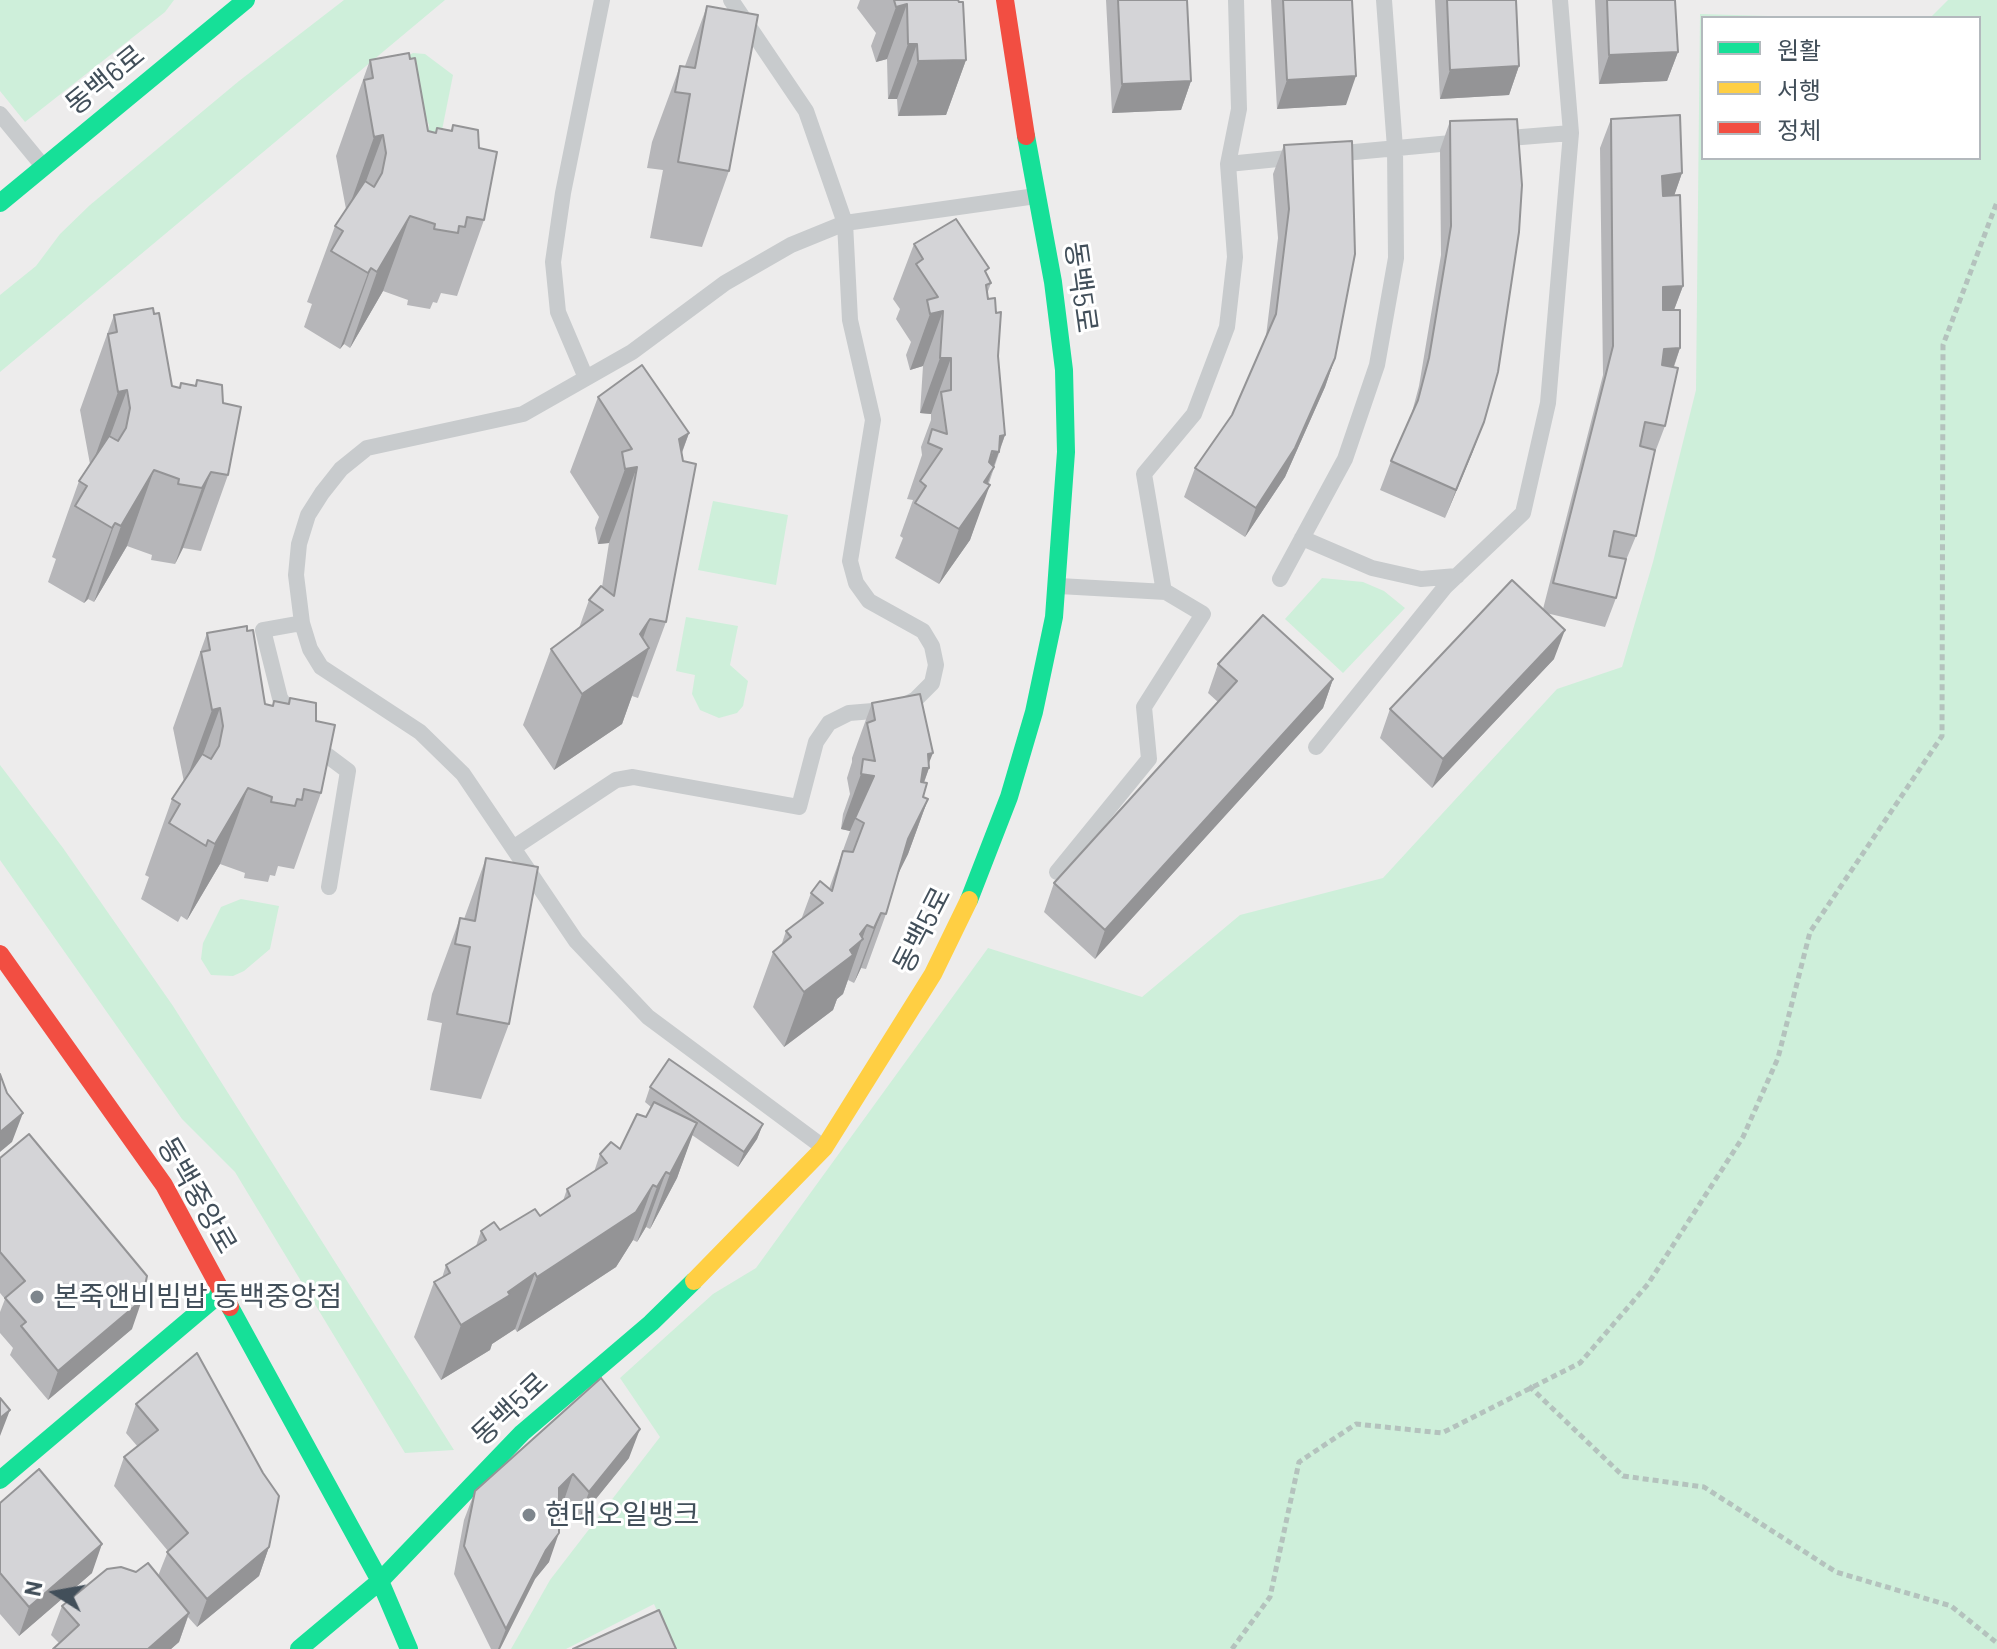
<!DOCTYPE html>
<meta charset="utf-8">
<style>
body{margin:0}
#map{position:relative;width:1997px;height:1649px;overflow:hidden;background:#edecec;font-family:Barlow,"Noto Sans KR",sans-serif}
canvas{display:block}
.legend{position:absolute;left:1701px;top:16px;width:280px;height:144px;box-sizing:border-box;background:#fff;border:2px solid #b3b9bd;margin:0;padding:10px 14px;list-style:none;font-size:24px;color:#424f5a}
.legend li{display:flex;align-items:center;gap:16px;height:40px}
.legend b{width:40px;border:2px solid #b3b9bd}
.north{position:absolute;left:16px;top:1553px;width:80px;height:80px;-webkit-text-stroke:6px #fff;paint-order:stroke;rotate:281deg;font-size:22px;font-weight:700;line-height:32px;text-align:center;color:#424f5a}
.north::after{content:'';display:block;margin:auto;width:28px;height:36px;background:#424f5a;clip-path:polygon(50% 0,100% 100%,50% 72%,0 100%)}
</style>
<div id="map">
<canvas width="1997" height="1649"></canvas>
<ul class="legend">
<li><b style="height:10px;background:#16e098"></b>원활</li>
<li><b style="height:10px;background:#ffcf43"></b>서행</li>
<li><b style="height:10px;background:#f24e42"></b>정체</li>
</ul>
<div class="north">N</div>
</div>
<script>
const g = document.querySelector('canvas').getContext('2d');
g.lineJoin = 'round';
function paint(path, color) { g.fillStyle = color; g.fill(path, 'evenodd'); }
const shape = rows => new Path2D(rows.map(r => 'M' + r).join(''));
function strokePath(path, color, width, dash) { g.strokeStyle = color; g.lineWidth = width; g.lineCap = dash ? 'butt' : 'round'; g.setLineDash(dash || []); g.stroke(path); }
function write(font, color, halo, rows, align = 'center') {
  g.font = font + ' Barlow,"Noto Sans KR",sans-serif'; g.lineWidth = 6; g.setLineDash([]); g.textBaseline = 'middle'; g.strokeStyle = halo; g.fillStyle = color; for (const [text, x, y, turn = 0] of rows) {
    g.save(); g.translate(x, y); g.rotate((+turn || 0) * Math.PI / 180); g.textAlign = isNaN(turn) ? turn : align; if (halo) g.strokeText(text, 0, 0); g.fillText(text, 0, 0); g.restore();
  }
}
const green = shape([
 [0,0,174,0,165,12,25,122,0,91],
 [344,0,445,0,0,372,0,295,36,266,60,234,90,205,239,81],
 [1948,0,1997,0,1997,1649,674,1649,654,1604,566,1649,511,1649,550,1580,660,1437,620,1378,713,1294,756,1268,988,948,1142,997,1240,915,1383,878,1557,689,1622,667,1653,562,1696,390,1700,14,1836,18,1703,18,1703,158,1979,158,1979,18,1930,18],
 [413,53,425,54,453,75,436,160,428,141,429,125,425,115,414,109,403,58],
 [713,501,788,515,776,585,698,570],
 [1322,578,1363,582,1384,591,1405,608,1343,673,1285,619],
 [686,617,738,626,730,665,748,681,743,706,737,713,719,718,700,710,692,694,695,675,676,671],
 [0,765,63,848,173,1006,454,1450,405,1453,235,1172,182,1119,0,860],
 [241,899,279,906,270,949,244,971,233,976,211,975,201,959,203,943,221,907]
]);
const path = shape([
 [1529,1386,1623,1476,1704,1487,1836,1572,1951,1606,1997,1643],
 [1232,1649,1270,1597,1299,1462,1356,1424,1442,1433,1580,1363,1648,1284,1743,1137,1778,1058,1810,932,1942,736,1943,345,1997,202]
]);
const lane = shape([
 [0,114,42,165],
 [1497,139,1571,133],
 [1333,154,1462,142],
 [1228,164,1298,157],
 [586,378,558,312,553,262,563,193,602,0],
 [1302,538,1372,568,1421,579,1457,576],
 [1280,579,1345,459,1377,365,1396,258,1395,148,1384,0],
 [1164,592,1144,474,1194,414,1227,327,1235,257,1228,164,1239,109,1236,0],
 [294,719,280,698,263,630,302,623],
 [312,744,348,771,329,887],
 [1316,747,1445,587,1523,513,1548,403,1571,133,1560,0],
 [513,848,616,780,633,777,799,807,816,742,829,723,849,713,897,709,916,699,932,683,936,665,932,646,923,631,869,601,856,583,850,561,873,420,850,320,845,223,806,111,731,0],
 [1057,872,1149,759,1144,707,1203,614,1166,592,1059,586],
 [823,1147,648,1017,576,941,463,774,420,732,321,667,310,649,302,623,296,575,299,544,308,515,322,493,341,469,367,448,523,414,632,352,725,283,791,245,845,223,1036,196]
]);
const fast = shape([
 [0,203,246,0],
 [969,900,1009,797,1034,712,1054,617,1066,452,1064,370,1053,282,1026,136],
 [230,1307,380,1581,409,1649],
 [0,1480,221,1293],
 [299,1649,380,1581,522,1433,651,1323,694,1281]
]);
const slow = shape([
 [694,1281,824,1148,933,974,969,900]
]);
const jam = shape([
 [1005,0,1026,136],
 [0,954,164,1185,230,1307]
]);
const wall = shape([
 [860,0,958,0,966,60,946,115,898,116,897,99,888,99,887,59,876,62,871,46,876,33,857,8],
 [1106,0,1187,0,1191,81,1181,110,1112,113],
 [1271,0,1352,0,1346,105,1277,109],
 [1435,0,1516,0,1519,66,1509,95,1440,99],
 [1595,0,1675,0,1678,52,1667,81,1599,84],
 [707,6,729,171,702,247,650,238,663,170,647,168,652,142,680,66,685,66],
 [370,60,428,131,435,133,437,128,451,130,453,125,484,220,457,296,441,293,437,303,433,302,430,309,407,305,408,300,383,291,350,348,344,344,340,349,304,327,312,304,307,302,335,226,346,209,336,156],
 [1611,119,1682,173,1674,195,1683,286,1674,310,1680,348,1674,367,1665,426,1654,455,1636,536,1624,565,1616,598,1605,627,1546,613,1554,659,1432,788,1380,738,1390,709,1543,609,1603,375,1600,148],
 [1450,121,1473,451,1445,518,1380,490,1391,461,1411,416,1419,386,1441,255,1440,150],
 [1284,145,1335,358,1325,387,1285,477,1245,537,1184,497,1195,468,1232,415,1266,336,1278,238,1273,174],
 [914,244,987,275,991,283,987,294,998,356,1005,435,970,540,939,584,895,558,903,538,900,536,913,500,907,499,922,455,921,447,931,420,931,414,920,413,923,366,910,370,906,355,911,342,896,319,900,309,893,299],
 [114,315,172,386,179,388,181,383,195,385,197,380,228,475,201,551,183,548,175,564,151,560,152,555,127,546,94,602,88,599,84,603,48,582,56,559,52,557,79,481,90,464,80,410],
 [598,397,689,433,682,453,666,622,638,698,632,696,622,724,554,770,523,725,551,649,579,628,589,600,602,587,609,543,598,544,595,528,599,517,570,472],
 [207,633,265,704,272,706,274,701,288,703,290,698,316,721,321,793,294,869,278,866,275,876,270,875,268,882,244,878,245,873,220,864,187,920,181,916,178,922,141,899,149,877,145,875,172,799,184,782,173,728],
 [1218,664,1333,679,1323,708,1095,959,1044,912,1054,883,1218,702,1208,693],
 [872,703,929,764,929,768,924,783,923,797,928,799,908,854,897,876,886,914,866,969,861,968,854,983,848,980,843,994,837,999,833,1010,784,1047,753,1007,773,952,781,946,786,931,801,920,811,893,829,889,850,831,841,829,843,814,850,794,847,778,852,762,852,758],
 [486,858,509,1024,481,1099,430,1090,442,1023,427,1020,432,994,460,918,464,919],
 [650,1087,763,1124,757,1139,738,1167,692,1135,677,1178,650,1229,646,1227,637,1242,633,1240,616,1267,517,1332,515,1329,492,1344,490,1350,441,1380,414,1337,434,1282,442,1278,446,1265,476,1246,481,1231,500,1230,540,1216,563,1201,567,1189,594,1172,600,1154,620,1149,646,1117,651,1107,645,1102],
 [0,1158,132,1329,48,1400,10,1355,13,1348,0,1333,0,1312,5,1299,0,1293],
 [136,1404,269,1547,259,1576,197,1627,188,1617,179,1642,171,1649,53,1649,59,1643,51,1635,62,1606,136,1572,158,1576,168,1551,114,1486,124,1457,138,1447,126,1433],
 [629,1458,578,1521,563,1503,559,1506,549,1562,535,1579,500,1649,491,1649,454,1574,464,1520,475,1491],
 [0,1503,92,1573,19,1636,0,1614]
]);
const shadedWall = shape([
 [907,4,887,59,876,62,896,7],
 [908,44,917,44,897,99,888,99],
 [1678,52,1667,81,1599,84,1609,55],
 [966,60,946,115,898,116,918,61],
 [1519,66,1509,95,1440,99,1450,70],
 [1356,76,1346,105,1277,109,1287,80],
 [1191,81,1181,110,1112,113,1122,84],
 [383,135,355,211,347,213,374,137],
 [1682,173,1672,202,1652,205,1662,176],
 [410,216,383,291,350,348,377,272],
 [371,268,344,344,340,349,368,273],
 [1683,286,1672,315,1653,316,1663,287],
 [943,311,923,366,910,370,930,314],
 [1680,348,1670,377,1654,378,1664,349],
 [940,358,951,358,931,414,920,413],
 [1335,358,1325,387,1285,477,1245,537,1256,508],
 [127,390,99,466,91,468,118,392],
 [1484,422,1473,451,1445,518,1456,490],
 [689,433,661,508,679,439],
 [1005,435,984,493,990,485,970,540,939,584,959,529,1000,436],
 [637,467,609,543,598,544,625,469],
 [154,470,127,546,94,602,121,526],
 [211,472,183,548,175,564,202,488],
 [115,523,88,599,84,603,112,528],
 [650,619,636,657,649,648,622,724,554,770,582,694,640,634],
 [1565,630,1554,659,1432,788,1443,759],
 [1333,679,1323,708,1095,959,1105,930],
 [220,708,192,784,184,786,212,710],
 [933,753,927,768,929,768,909,823,903,823,928,754],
 [861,774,874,776,850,831,841,829],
 [248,788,220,864,187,920,215,844],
 [928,799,908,854,888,894,908,839],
 [881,913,861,968,854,983,874,928],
 [867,925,843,994,837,999,833,1010,784,1047,804,992,850,950],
 [23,1113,12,1142,0,1152,0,1132],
 [697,1123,677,1178,650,1229,670,1174],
 [763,1124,757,1139,738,1167,744,1152],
 [666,1172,646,1227,637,1242,657,1187],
 [653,1185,633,1240,616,1267,517,1332,537,1277],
 [535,1273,515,1329,492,1344,490,1350,441,1380,461,1325],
 [142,1300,132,1329,48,1400,58,1371],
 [10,1410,0,1436,0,1418],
 [640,1429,629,1458,578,1521,589,1492],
 [573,1474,563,1503,548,1517,559,1488],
 [559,1533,549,1562,535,1579,500,1649,498,1649,506,1629,546,1550],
 [102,1544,92,1573,19,1636,29,1607],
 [269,1547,259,1576,197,1627,207,1599],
 [189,1613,179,1642,171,1649,148,1649]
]);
const building = shape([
 [894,0,958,0,959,2,963,2,966,60,918,61,917,44,908,44,907,4,896,7,894,0],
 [1118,0,1187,0,1191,81,1122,84,1118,0],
 [1283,0,1352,0,1356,76,1287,80,1283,0],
 [1447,0,1516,0,1519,66,1450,70,1447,0],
 [1607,0,1675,0,1678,52,1609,55,1607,0],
 [707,6,758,15,729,171,678,162,690,94,675,92,680,66,695,68,707,6],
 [409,53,410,59,415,58,428,131,436,133,437,128,452,131,453,125,478,130,479,148,497,152,484,220,467,217,465,227,459,226,458,233,434,229,435,224,410,216,377,272,371,268,368,273,331,251,343,231,335,226,365,181,374,187,382,173,386,153,383,135,374,137,364,80,373,78,370,60,409,53],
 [1680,115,1682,173,1662,176,1663,196,1680,195,1683,286,1663,287,1663,310,1680,310,1680,348,1664,349,1662,365,1678,368,1665,426,1645,422,1640,446,1655,450,1636,536,1614,531,1609,556,1626,559,1616,598,1553,583,1613,346,1611,119,1680,115],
 [1517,119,1522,185,1519,232,1498,372,1484,422,1456,490,1391,461,1418,400,1429,358,1451,226,1450,121,1517,119],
 [1352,141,1355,254,1335,358,1295,448,1256,508,1195,468,1232,415,1276,314,1289,209,1284,145,1352,141],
 [956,219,989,268,985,271,991,283,986,285,988,299,995,298,996,313,1001,312,998,356,1005,435,1000,436,999,452,992,451,989,462,994,467,984,482,990,485,959,529,915,503,926,486,920,481,942,449,928,443,932,429,947,434,941,392,951,390,951,358,940,358,943,311,930,314,927,300,938,297,916,264,923,259,914,244,956,219],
 [153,308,154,314,159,313,172,386,180,388,181,383,196,386,197,380,222,385,223,403,241,407,228,475,211,472,202,488,178,484,179,479,154,470,121,526,115,523,112,528,75,506,87,486,79,481,109,436,118,441,126,428,130,408,127,390,118,392,108,334,117,332,114,315,153,308],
 [642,365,689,433,679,439,683,461,696,464,666,622,650,619,640,634,649,648,582,694,551,649,603,610,589,600,601,586,614,596,637,467,625,469,622,452,632,449,598,397,642,365],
 [1512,580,1565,630,1443,759,1390,709,1512,580],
 [1263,615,1333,679,1105,930,1054,883,1237,681,1218,664,1263,615],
 [247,626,247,631,253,630,265,704,273,706,274,701,289,704,290,698,316,703,316,721,335,725,321,793,304,789,302,800,297,799,295,806,271,802,272,797,248,788,215,844,208,840,206,846,169,823,180,804,172,799,202,754,211,759,219,746,223,726,220,708,212,710,201,652,210,650,207,633,247,626],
 [920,694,933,753,928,754,929,768,923,768,921,782,927,783,923,797,928,799,908,839,886,914,881,913,874,928,867,925,860,934,863,939,850,950,853,955,804,992,773,952,791,937,786,931,823,903,811,893,820,881,832,891,843,851,853,852,864,823,855,818,874,776,861,774,863,759,875,761,867,723,875,720,872,703,920,694],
 [486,858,538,867,509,1024,457,1014,470,947,455,944,460,918,475,921,486,858],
 [669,1059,763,1124,744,1152,650,1087,669,1059],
 [0,1074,7,1093,23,1113,0,1132,0,1074],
 [654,1102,697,1123,670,1174,666,1172,657,1187,653,1185,636,1212,537,1277,535,1273,508,1292,510,1295,461,1325,434,1282,450,1273,446,1265,486,1240,481,1231,494,1222,500,1230,535,1209,540,1216,570,1196,567,1189,607,1163,600,1154,611,1142,620,1149,637,1114,646,1117,654,1102],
 [29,1134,147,1276,142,1300,58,1371,21,1326,26,1322,5,1298,25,1281,0,1252,0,1158,29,1134],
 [197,1353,263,1473,279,1496,269,1547,207,1599,167,1552,188,1533,124,1457,158,1430,136,1404,197,1353],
 [601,1378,640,1429,589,1492,573,1474,559,1488,559,1533,546,1550,506,1629,464,1546,475,1491,601,1378],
 [0,1398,10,1410,0,1418,0,1398],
 [39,1469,102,1544,29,1607,0,1573,0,1503,39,1469],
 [148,1563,189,1613,148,1649,53,1649,79,1625,62,1606,107,1569,121,1567,136,1572,148,1563],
 [659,1610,676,1649,573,1649,659,1610]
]);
const markers = [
 [37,1297,8,"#7e868d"],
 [529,1515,8,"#7e868d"]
];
const streetNames = [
 ["동백6로",105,80,-39],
 ["동백5로",1081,287,82],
 ["동백5로",922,930,-63],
 ["동백중앙로",197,1195,60],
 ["동백5로",510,1409,-43]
];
const poiNames = [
 ["본죽앤비빔밥 동백중앙점",53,1297],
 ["현대오일뱅크",545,1515]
];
paint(green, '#ceefda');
strokePath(path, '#b4c2bd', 5, [6, 4]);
strokePath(lane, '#c8cbcd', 16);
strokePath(fast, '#16e098', 18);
strokePath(slow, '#ffcf43', 18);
strokePath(jam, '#f24e42', 18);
paint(wall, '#b6b6b9');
paint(shadedWall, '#949496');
paint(building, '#d4d4d7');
strokePath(building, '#949496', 2);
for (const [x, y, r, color] of markers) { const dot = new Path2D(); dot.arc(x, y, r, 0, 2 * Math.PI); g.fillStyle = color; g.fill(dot); strokePath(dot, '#fff', 3); }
write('28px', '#424f5a', '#fff', streetNames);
write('28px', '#424f5a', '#fff', poiNames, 'left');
</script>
